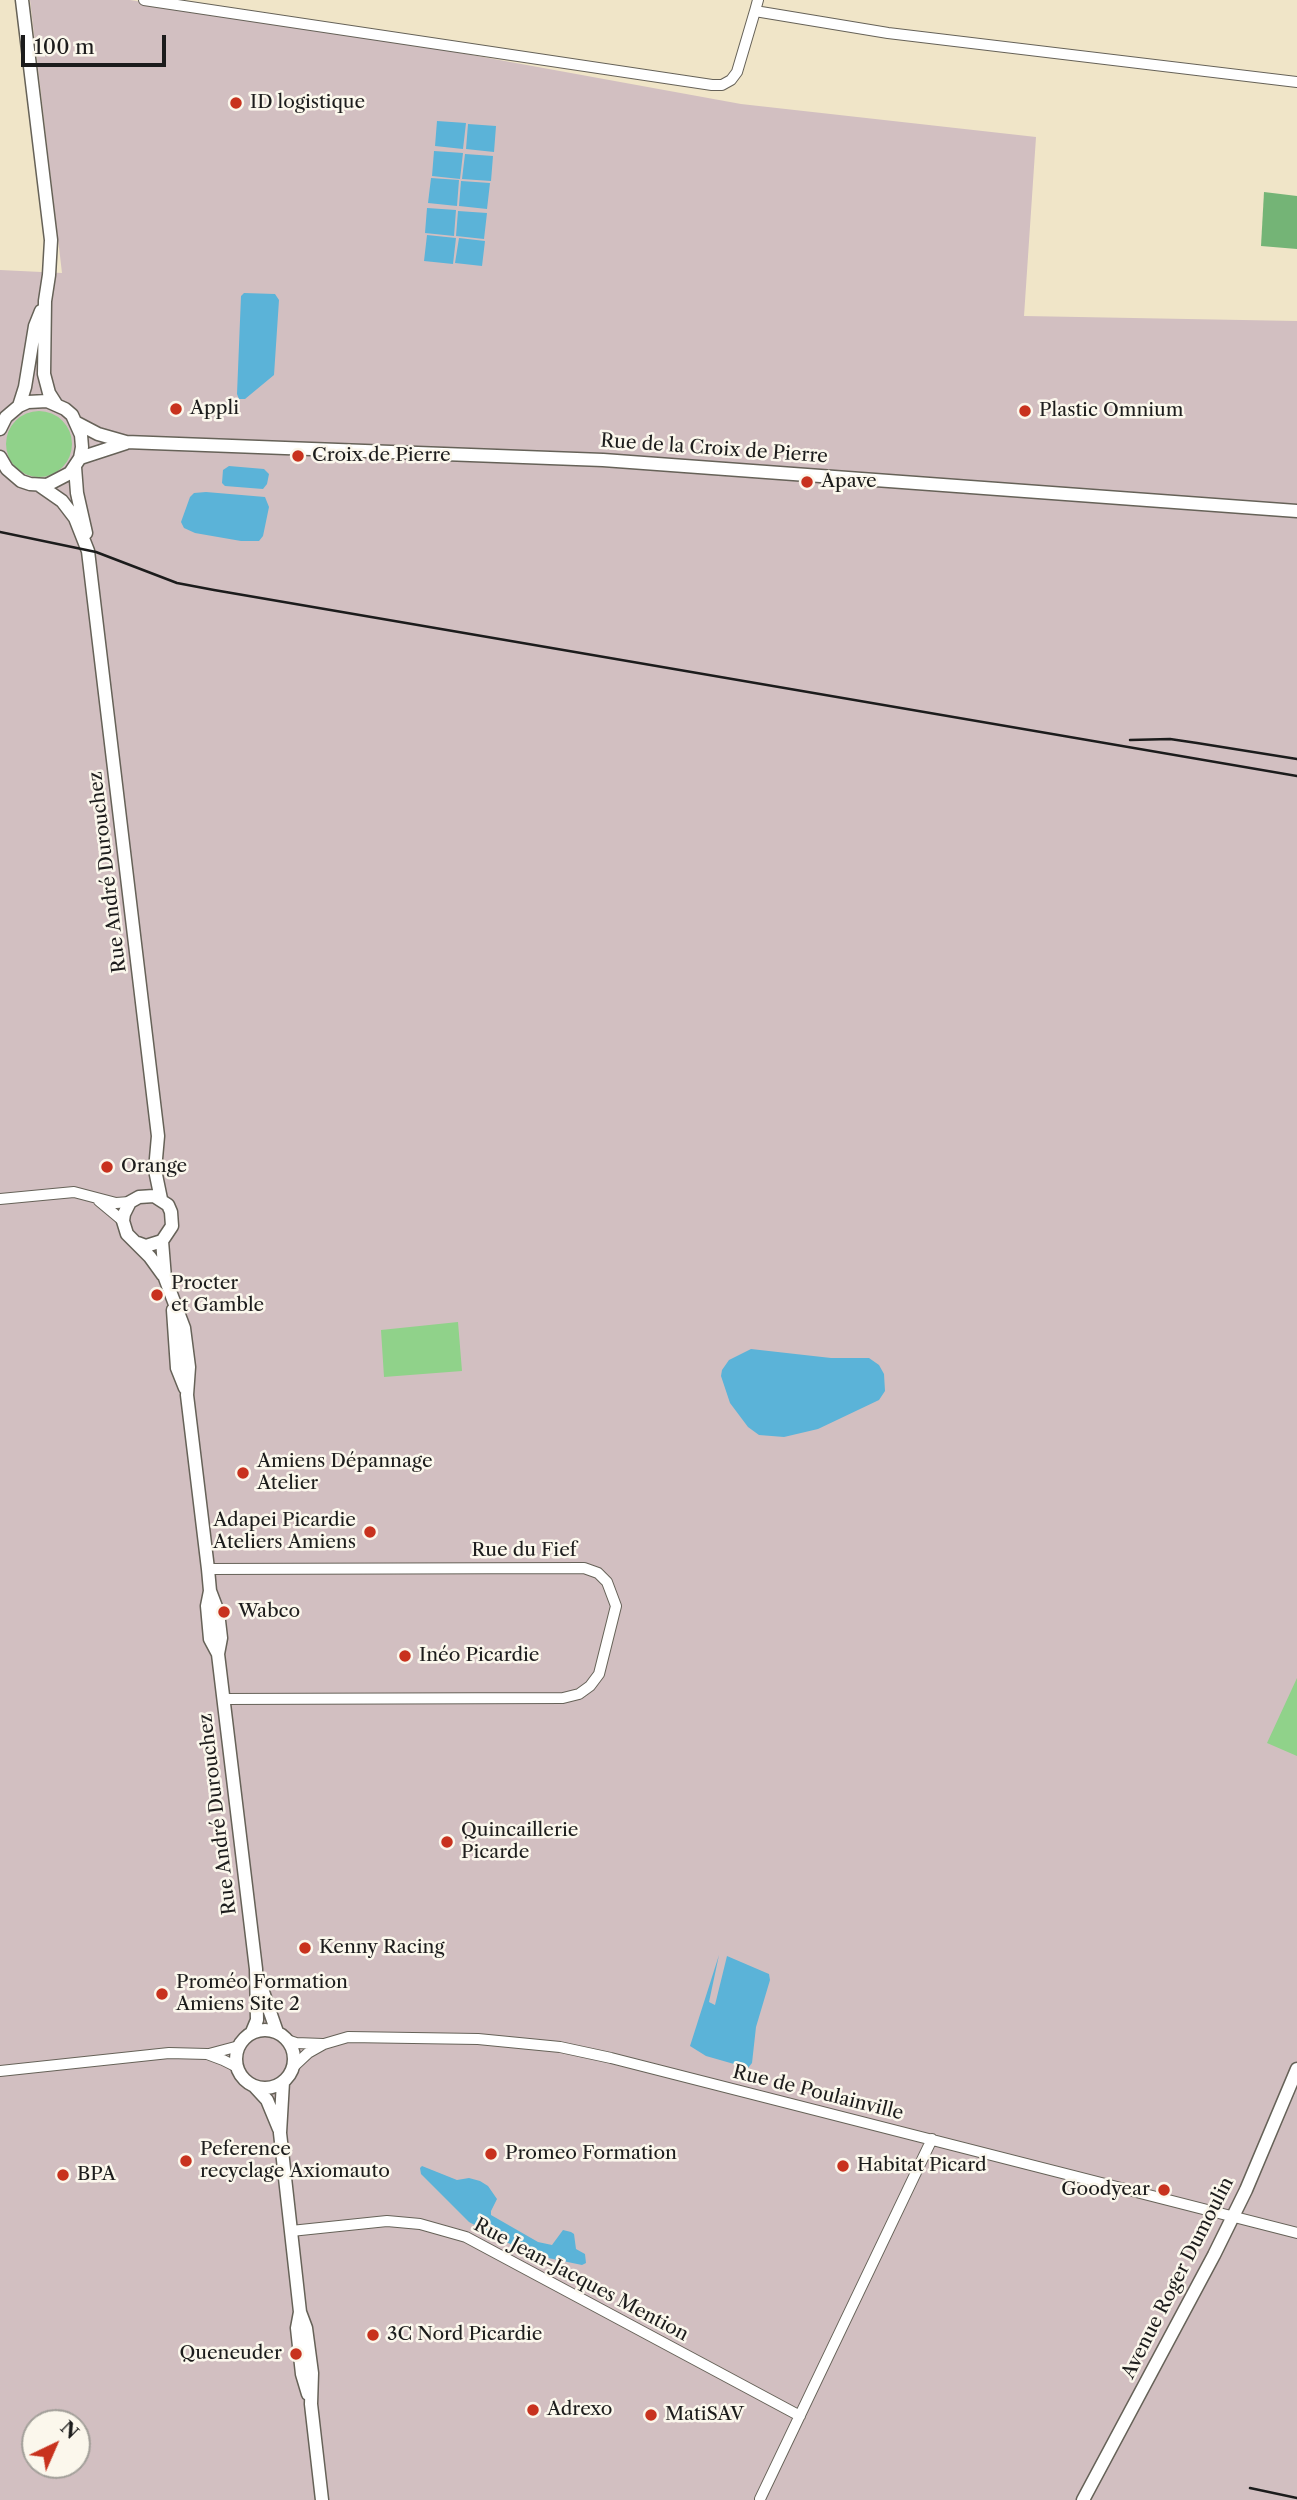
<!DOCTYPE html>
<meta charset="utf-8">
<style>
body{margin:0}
#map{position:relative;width:1297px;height:2500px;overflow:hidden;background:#f0e5c8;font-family:"Libre Caslon Text",serif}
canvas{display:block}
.north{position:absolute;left:21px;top:2409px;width:70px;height:70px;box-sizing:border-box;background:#fbf7ec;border:2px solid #a29f99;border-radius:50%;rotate:44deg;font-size:19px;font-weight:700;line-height:28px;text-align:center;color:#1c1c1c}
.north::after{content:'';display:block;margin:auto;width:24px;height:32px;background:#c8321e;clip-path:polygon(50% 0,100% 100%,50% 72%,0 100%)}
.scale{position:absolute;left:21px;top:35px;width:145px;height:32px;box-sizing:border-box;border:4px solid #1c1c1c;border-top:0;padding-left:9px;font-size:21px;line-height:24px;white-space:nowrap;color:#1c1c1c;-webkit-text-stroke:5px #fbf7ec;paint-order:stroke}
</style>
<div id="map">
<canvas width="1297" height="2500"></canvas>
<div class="north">N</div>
<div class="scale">100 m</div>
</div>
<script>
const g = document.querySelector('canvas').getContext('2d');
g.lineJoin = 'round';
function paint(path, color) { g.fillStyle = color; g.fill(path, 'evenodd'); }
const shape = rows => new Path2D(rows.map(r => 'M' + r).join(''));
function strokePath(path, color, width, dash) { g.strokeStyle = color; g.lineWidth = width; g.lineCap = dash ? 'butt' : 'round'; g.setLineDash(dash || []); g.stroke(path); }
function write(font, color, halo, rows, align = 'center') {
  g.font = font + ' "Libre Caslon Text",serif'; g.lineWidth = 5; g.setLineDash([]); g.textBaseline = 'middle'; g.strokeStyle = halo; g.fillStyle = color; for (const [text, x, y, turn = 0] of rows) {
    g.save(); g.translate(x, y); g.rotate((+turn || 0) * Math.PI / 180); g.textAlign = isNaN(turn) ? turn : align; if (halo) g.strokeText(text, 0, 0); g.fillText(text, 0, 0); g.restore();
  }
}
const industrial = shape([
 [30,0,130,0,428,47,741,104,1036,137,1024,316,1297,321,1297,2500,0,2500,0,270,62,273],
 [35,2423,77,2423,77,2465,35,2465]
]);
const green = shape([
 '6 444a33 33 0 1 1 66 0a33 33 0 1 1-66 0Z',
 [458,1322,462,1371,384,1377,381,1330],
 [1297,1678,1297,1756,1267,1743]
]);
const forest = shape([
 [1264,192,1297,196,1297,249,1261,246]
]);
const water = shape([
 [437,121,466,123,463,149,435,146],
 [468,124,496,126,494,152,466,149],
 [434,151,463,153,460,179,432,176],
 [465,154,493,156,491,181,462,179],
 [431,178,459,180,457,206,428,203],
 [461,181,490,183,487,209,459,206],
 [427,208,456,210,454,236,425,233],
 [458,211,487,213,484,239,456,236],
 [427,235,456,238,453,264,424,261],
 [459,238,485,241,482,266,455,263],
 [244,293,275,294,279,300,274,375,245,399,239,399,237,394,241,296],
 [229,466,264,469,269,474,267,484,263,489,225,486,222,483,223,470],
 [206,492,265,497,269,507,263,536,259,541,241,541,195,533,184,528,181,522,190,497,194,493],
 [751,1349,831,1358,869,1358,879,1365,884,1374,885,1391,879,1400,818,1429,784,1437,759,1435,748,1427,730,1403,721,1376,722,1370,729,1360],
 [719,1955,709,2002,715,2005,727,1956,769,1974,770,1980,756,2027,752,2063,748,2068,706,2056,690,2046],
 [422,2166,457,2180,469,2178,480,2181,488,2186,497,2199,491,2211,491,2215,538,2242,552,2245,563,2230,571,2232,574,2234,576,2249,585,2254,586,2263,582,2265,529,2254,469,2222,421,2174,420,2168]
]);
const minor = shape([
 [144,0,712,85,722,85,731,80,737,72,755,11,888,33,1297,82],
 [755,11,758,0],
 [0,1199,74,1192,116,1203,130,1202],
 [99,1201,123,1221],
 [208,1569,584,1568,598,1573,607,1582,616,1606,599,1674,590,1686,579,1694,563,1698,223,1699],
 [287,2040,296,2043,323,2044],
 [209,2054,239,2046],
 [293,2067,308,2053,324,2044,348,2037,478,2039,560,2047,611,2058,1297,2233],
 [0,2071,169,2053,207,2054,223,2060,237,2067],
 [291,2231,387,2221,420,2224,466,2237,800,2416],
 [760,2499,932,2139]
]);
const major = shape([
 [22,0,51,240,49,275,45,301,44,374,49,393,56,404],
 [19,406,25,387,35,326,41,311],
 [77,423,98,434,126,442,603,460,1297,511],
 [0,429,6,417,19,406,28,402,47,401,65,409,72,415,81,435,82,447,80,458,70,473,47,485,30,484,21,481,7,469,0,457],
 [80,458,126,443],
 [75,467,77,493,86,533],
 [39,485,62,501,75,518,88,551,158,1136,155,1170,161,1199],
 [162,1241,165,1278,184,1328,189,1367,187,1395,208,1569,210,1591,218,1612,221,1638,218,1654,256,1969,257,2020,252,2032],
 [138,1243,146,1246,162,1241,172,1226,171,1212,168,1205,154,1196,139,1197,130,1202,124,1214,123,1221,127,1234,150,1257,163,1275],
 [173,1310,177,1368,185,1388],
 [210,1591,207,1606,210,1639,218,1654],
 [261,1986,277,2032],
 '236 2059a29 29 0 1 1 58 0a29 29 0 1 1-58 0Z',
 [283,2082,280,2133,300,2312,306,2328,312,2373,311,2404,322,2500],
 [255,2087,267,2100,279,2129],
 [300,2312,297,2328,302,2374,308,2394],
 [1083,2500,1214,2255,1246,2190,1297,2069]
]);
const rail = shape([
 [0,532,96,552,177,583,214,590,1297,776],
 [1130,740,1170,739,1197,743,1297,759],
 [1250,2488,1297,2498]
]);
const markers = [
 [236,103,7,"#c8321e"],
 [176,409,7,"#c8321e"],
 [1025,411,7,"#c8321e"],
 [298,456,7,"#c8321e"],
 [807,482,7,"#c8321e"],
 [107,1167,7,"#c8321e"],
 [157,1295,7,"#c8321e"],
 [243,1473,7,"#c8321e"],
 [370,1532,7,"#c8321e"],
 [224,1612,7,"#c8321e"],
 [405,1656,7,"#c8321e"],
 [447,1842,7,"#c8321e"],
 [305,1948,7,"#c8321e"],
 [162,1994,7,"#c8321e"],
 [491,2154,7,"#c8321e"],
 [186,2161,7,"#c8321e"],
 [843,2166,7,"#c8321e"],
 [63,2175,7,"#c8321e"],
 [1164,2190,7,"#c8321e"],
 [373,2335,7,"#c8321e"],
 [296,2354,7,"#c8321e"],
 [533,2410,7,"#c8321e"],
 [651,2415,7,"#c8321e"]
];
const poiNames = [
 ["ID logistique",250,103],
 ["Appli",190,409],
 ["Plastic Omnium",1039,411],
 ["Croix de Pierre",312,456],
 ["Apave",821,482],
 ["Orange",121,1167],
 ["Procter",171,1284],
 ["et Gamble",171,1306],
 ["Amiens Dépannage",257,1462],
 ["Atelier",257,1484],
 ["Adapei Picardie",356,1521,"right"],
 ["Ateliers Amiens",356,1543,"right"],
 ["Wabco",238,1612],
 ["Inéo Picardie",419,1656],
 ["Quincaillerie",461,1831],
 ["Picarde",461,1853],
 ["Kenny Racing",319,1948],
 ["Proméo Formation",176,1983],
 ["Amiens Site 2",176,2005],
 ["Peference",200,2150],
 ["recyclage Axiomauto",200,2172],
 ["Promeo Formation",505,2154],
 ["Habitat Picard",857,2166],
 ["BPA",77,2175],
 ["Goodyear",1150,2190,"right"],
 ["3C Nord Picardie",387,2335],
 ["Queneuder",282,2354,"right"],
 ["Adrexo",547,2410],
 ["MatiSAV",665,2415]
];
const streetNames = [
 ["Rue de la Croix de Pierre",714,449,4],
 ["Rue André Durouchez",108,872,-97],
 ["Rue du Fief",524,1551],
 ["Rue André Durouchez",218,1814,-97],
 ["Rue de Poulainville",818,2093,14],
 ["Avenue Roger Dumoulin",1178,2278,-63],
 ["Rue Jean-Jacques Mention",581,2280,28]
];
paint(industrial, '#d2bfc1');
paint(green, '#90d28a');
paint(forest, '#74b476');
paint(water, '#5bb3d8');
strokePath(minor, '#666258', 12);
strokePath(major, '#666258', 15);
strokePath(minor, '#fff', 10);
strokePath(major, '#fff', 12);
strokePath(rail, '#1c1c1c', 2.5);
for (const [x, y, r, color] of markers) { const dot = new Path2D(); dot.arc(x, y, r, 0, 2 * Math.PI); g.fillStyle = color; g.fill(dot); strokePath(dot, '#fbf7ec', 2.5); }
write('19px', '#1c1c1c', '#fbf7ec', poiNames, 'left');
write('19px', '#1c1c1c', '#fbf7ec', streetNames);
</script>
